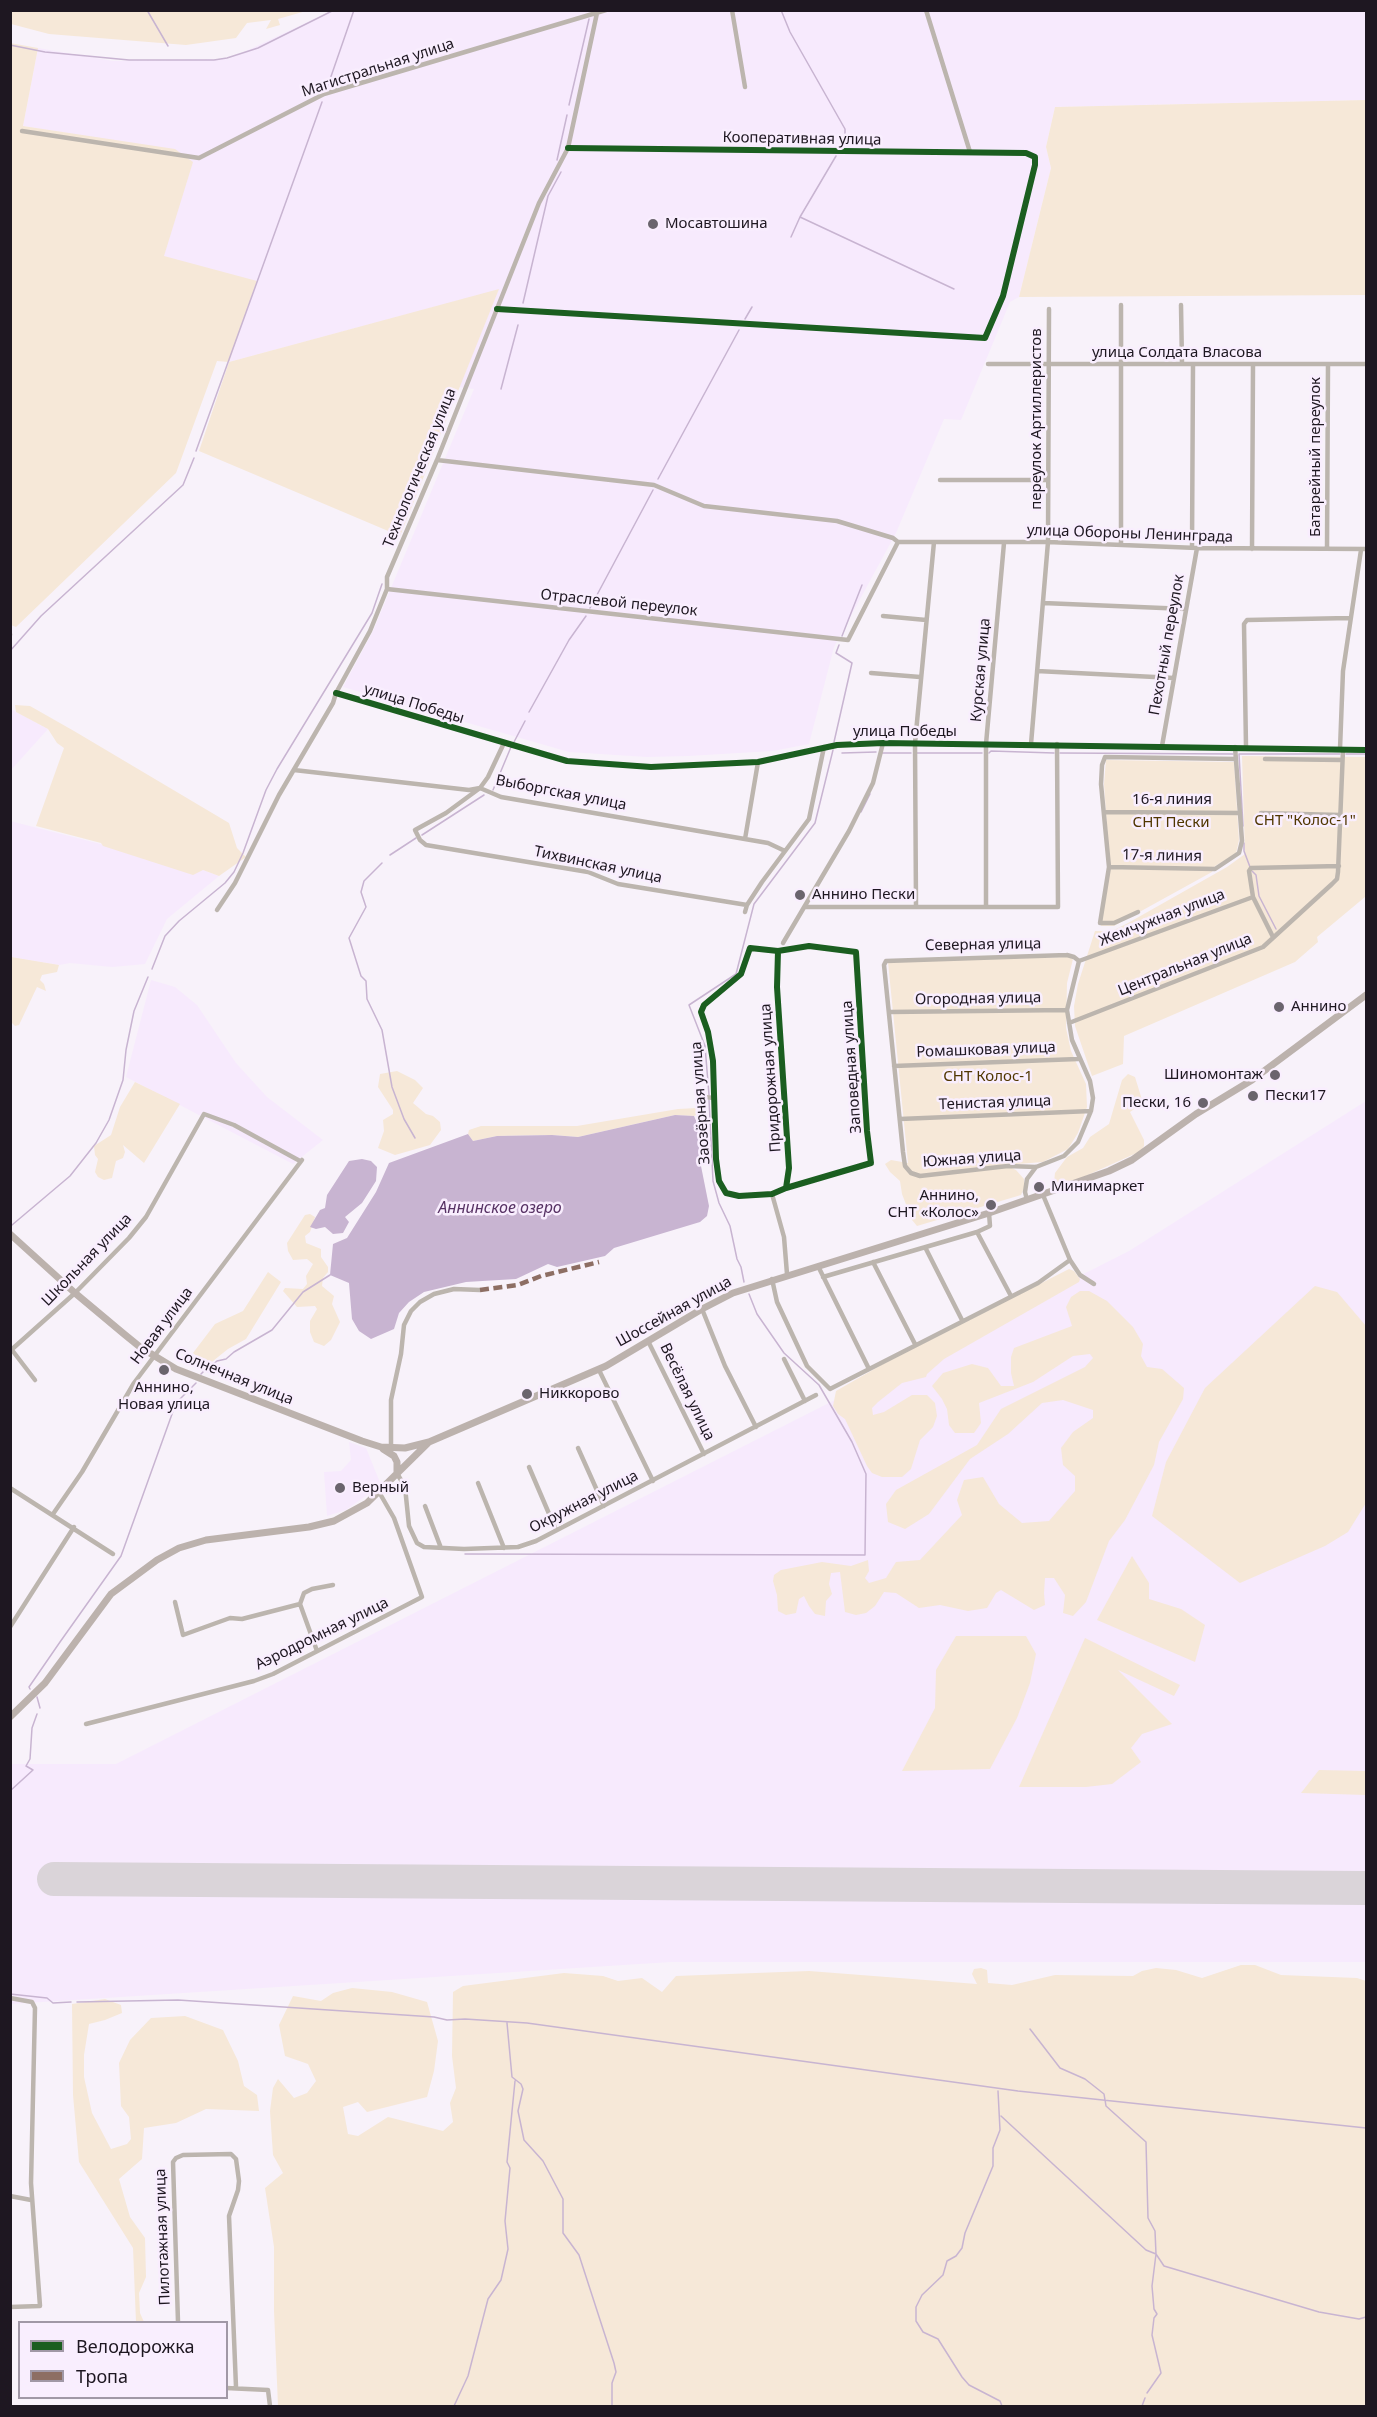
<!DOCTYPE html>
<meta charset="utf-8">
<style>
body{margin:0}
#map{position:relative;width:1377px;height:2417px;overflow:hidden;background:#f8f2fa;font-family:"Noto Sans",sans-serif}
canvas{display:block}
.frame{position:absolute;inset:0;border:12px solid #1e1721;pointer-events:none}
.legend{position:absolute;left:18px;top:2321px;width:210px;height:78px;box-sizing:border-box;background:#f9eefe;border:2px solid #a198a6;margin:0;padding:8px 10px;list-style:none;font-size:18px;color:#1e1721}
.legend li{display:flex;align-items:center;gap:12px;height:30px}
.legend b{width:30px;border:2px solid #a198a6}
</style>
<div id="map">
<canvas width="1377" height="2417"></canvas>
<div class="frame"></div>
<ul class="legend">
<li><b style="height:8px;background:#1b5e20"></b>Велодорожка</li>
<li><b style="height:8px;background:#8d6e63"></b>Тропа</li>
</ul>
</div>
<script>
const g = document.querySelector('canvas').getContext('2d');
g.lineJoin = 'round';
function paint(path, color) { g.fillStyle = color; g.fill(path, 'evenodd'); }
const shape = rows => new Path2D(rows.map(r => 'M' + r).join(''));
function strokePath(path, color, width, dash) { g.strokeStyle = color; g.lineWidth = width; g.lineCap = dash ? 'butt' : 'round'; g.setLineDash(dash || []); g.stroke(path); }
function write(font, color, halo, rows, align = 'center') {
  g.font = font + ' "Noto Sans",sans-serif'; g.lineWidth = 5; g.setLineDash([]); g.textBaseline = 'middle'; g.strokeStyle = halo; g.fillStyle = color; for (const [text, x, y, turn = 0] of rows) {
    g.save(); g.translate(x, y); g.rotate((+turn || 0) * Math.PI / 180); g.textAlign = isNaN(turn) ? turn : align; if (halo) g.strokeText(text, 0, 0); g.fillText(text, 0, 0); g.restore();
  }
}
const built = shape([
 [331,11,1366,11,1366,100,1055,107,1046,147,1051,168,1019,297,1010,302,961,420,944,419,896,533,834,647,809,744,773,751,688,756,647,757,569,752,343,687,373,631,474,389,458,387,498,290,229,362,164,257,98,138,23,126,38,48,113,61,229,59],
 [11,709,48,729,11,770],
 [10,821,203,870,219,876,167,919,145,964,112,967,70,963,59,965,11,957],
 [151,980,175,987,197,1005,236,1063,267,1097,323,1140,293,1164,126,1077],
 [1366,1101,1366,1962,671,1962,11,2004,10,1764,116,1764,1129,1251],
 [349,1442,366,1448,381,1485,346,1510,327,1516,324,1472,341,1471,351,1460]
]);
const green = shape([
 [10,11,11,10,306,11,278,19,280,25,266,29,271,20,247,23,236,38,186,45,49,34,11,24],
 [10,43,38,48,23,126,175,149,193,162,164,256,257,281,229,362,499,289,400,536,199,451,229,362,217,361,176,473,16,627,11,625],
 [1366,100,1366,295,1019,297,1051,168,1046,147,1055,107],
 [15,705,30,706,74,731,229,823,237,848,246,857,219,876,203,870,193,875,103,846,101,843,36,826,64,748,57,743,48,729,16,712],
 [1242,756,1366,757,1365,897,1317,937,1318,942,1295,962,1124,1036,1123,1064,1092,1076,1075,1026,1074,1006,1078,984,1095,931,1112,931,1128,923,1227,867,1245,854],
 [1106,760,1234,762,1239,840,1236,854,1215,866,1212,872,1114,926,1101,926,1110,870,1104,784],
 [11,957,59,965,57,972,42,975,40,980,44,984,46,991,37,987,19,1025,15,1026,11,1022],
 [1068,957,1073,959,1067,983,1066,1028,1071,1051,1086,1084,1087,1107,1078,1133,1068,1149,1043,1162,1005,1165,1016,1170,1024,1179,1024,1188,1021,1195,917,1226,912,1220,902,1194,900,1181,890,1172,885,1164,891,1160,908,1163,888,962],
 [397,1071,415,1080,423,1088,413,1103,426,1114,433,1116,440,1122,441,1130,430,1145,395,1155,378,1148,384,1131,383,1120,393,1114,393,1110,378,1087,380,1074],
 [1128,1074,1135,1077,1143,1103,1130,1112,1144,1140,1144,1146,1141,1151,1079,1179,1060,1185,1054,1182,1055,1173,1067,1157,1083,1148,1090,1137,1109,1124,1122,1080],
 [135,1082,180,1104,144,1163,123,1145,125,1152,123,1158,116,1161,112,1178,104,1180,98,1177,95,1172,98,1159,95,1155,94,1146,111,1135,120,1107],
 [697,1108,698,1114,694,1116,675,1115,578,1137,552,1135,497,1136,473,1141,468,1134,469,1130,481,1126,577,1126,678,1109],
 [310,1214,315,1217,310,1232,305,1236,306,1243,321,1249,321,1257,328,1267,328,1272,323,1278,322,1286,334,1296,332,1304,340,1322,331,1340,324,1346,314,1342,310,1332,310,1321,317,1309,315,1306,297,1307,283,1291,285,1288,303,1289,307,1284,306,1276,313,1264,307,1259,293,1260,288,1251,287,1243,305,1215],
 [1069,1269,1074,1271,1080,1279,1079,1282,944,1359,927,1374,926,1377,902,1383,878,1402,872,1408,873,1415,884,1412,912,1395,927,1395,935,1403,937,1416,933,1427,920,1440,911,1469,902,1477,882,1477,872,1473,867,1466,845,1419,838,1414,833,1406,836,1391,883,1364],
 [268,1272,281,1282,246,1339,228,1349,208,1365,193,1353,215,1324,243,1311],
 [1315,1286,1337,1292,1366,1326,1366,1503,1348,1532,1325,1546,1240,1583,1152,1516,1166,1462,1205,1388],
 [1080,1291,1089,1291,1107,1301,1133,1327,1143,1344,1141,1356,1147,1367,1162,1369,1184,1388,1183,1399,1159,1442,1154,1465,1125,1520,1109,1541,1086,1602,1073,1616,1063,1613,1065,1595,1054,1578,1045,1578,1044,1593,1045,1605,1034,1610,1001,1590,996,1593,987,1608,968,1611,940,1605,919,1608,896,1593,884,1592,875,1606,866,1613,856,1615,845,1612,840,1572,831,1573,829,1584,832,1594,826,1601,825,1616,815,1614,809,1606,804,1596,799,1599,796,1613,786,1615,778,1611,777,1595,773,1581,774,1575,781,1570,822,1562,851,1566,868,1560,869,1571,865,1578,869,1583,886,1578,896,1562,920,1560,962,1515,957,1500,964,1480,983,1477,999,1504,1022,1523,1049,1521,1075,1491,1075,1476,1063,1465,1061,1448,1073,1432,1093,1418,1093,1410,1063,1400,1042,1403,1008,1434,970,1459,929,1514,905,1529,888,1522,886,1504,896,1490,977,1445,1001,1409,1085,1367,1093,1358,1090,1354,1073,1356,1033,1382,979,1403,981,1423,974,1433,955,1433,949,1425,947,1409,942,1399,932,1386,943,1373,972,1364,988,1368,1001,1386,1014,1386,1011,1373,1011,1357,1014,1348,1072,1326,1066,1307,1071,1297],
 [1132,1556,1149,1583,1149,1599,1181,1609,1205,1625,1195,1662,1097,1620],
 [956,1636,1026,1636,1036,1654,1030,1683,1017,1718,990,1769,902,1771,935,1708,936,1670],
 [1085,1638,1180,1685,1174,1696,1118,1670,1172,1724,1142,1734,1131,1748,1141,1762,1112,1784,1086,1787,1019,1787],
 [1319,1770,1366,1771,1366,1795,1301,1793],
 [1241,1965,1255,1965,1281,1975,1357,1978,1366,1981,1366,2406,278,2406,274,2311,274,2247,265,2188,283,2173,273,2155,270,2111,273,2088,278,2079,294,2098,307,2093,316,2081,308,2064,285,2056,279,2025,293,1996,321,2001,333,1993,352,1988,392,1992,427,2002,438,2041,434,2071,427,2097,367,2112,358,2102,343,2107,348,2134,358,2136,388,2117,443,2131,453,2122,450,2103,456,2088,452,2056,453,1992,463,1986,564,1973,603,1976,618,1981,642,1978,662,1992,676,1976,809,1971,977,1984,972,1974,974,1969,981,1968,987,1970,988,1983,1012,1985,1055,1975,1133,1976,1142,1971,1156,1968,1176,1970,1202,1978],
 [105,1999,121,2005,122,2013,105,2020,89,2024,84,2055,84,2077,92,2113,111,2149,127,2144,131,2139,129,2117,121,2106,119,2063,130,2040,151,2018,185,2016,223,2030,238,2061,244,2086,257,2095,259,2111,206,2109,176,2123,144,2128,142,2159,119,2179,130,2217,145,2238,146,2277,139,2293,140,2313,144,2322,136,2322,133,2248,79,2162,73,2095,72,2004]
]);
const water = shape([
 [675,1115,694,1116,699,1127,699,1156,709,1206,707,1216,700,1222,614,1248,605,1256,557,1267,548,1264,516,1279,466,1282,424,1292,409,1302,399,1313,394,1329,371,1339,359,1331,352,1319,349,1283,330,1275,333,1244,347,1238,376,1192,389,1163,468,1134,473,1141,497,1136,552,1135,578,1137],
 [362,1159,371,1161,377,1167,376,1181,362,1203,345,1217,349,1222,343,1233,333,1234,325,1227,316,1229,310,1227,320,1210,325,1208,327,1195,349,1161]
]);
const stream = shape([
 [147,10,168,46],
 [781,10,790,32,845,129,845,138,840,147],
 [10,45,45,52,129,60,214,60,227,58,258,48,334,10],
 [327,88,354,10],
 [569,105,589,19],
 [557,160,567,115],
 [800,217,954,289],
 [791,237,800,217,836,156],
 [523,303,548,196,561,172],
 [745,319,752,307],
 [501,389,518,325],
 [196,451,322,102],
 [658,479,739,330],
 [590,608,653,490],
 [842,636,862,585],
 [10,651,41,616,183,485,194,458],
 [529,712,569,640,586,616],
 [514,742,525,721],
 [834,742,852,663,836,653,839,645],
 [842,753,876,752],
 [882,753,911,753],
 [916,753,982,753],
 [989,753,991,751,1054,753],
 [1060,753,1233,754],
 [1346,754,1366,754],
 [493,790,511,747],
 [861,812,870,794],
 [1243,826,1239,754,1340,754],
 [422,835,484,795],
 [1244,843,1244,851,1250,867],
 [390,855,416,838],
 [382,863,364,881,361,892,366,907,349,938,361,976,366,981,367,999,382,1030,392,1087,404,1119,415,1138],
 [1252,871,1256,875,1259,896,1276,929],
 [152,969,165,936,179,921,225,883,234,872,243,853,266,790,277,769,372,613,382,584],
 [709,1095,705,1046,689,1005,736,974,754,904,815,823,833,750],
 [709,1100,713,1181,719,1203,730,1226,737,1259,741,1267,744,1282],
 [12,1225,70,1176,96,1143,109,1120,123,1080,126,1050,134,1011,148,977],
 [201,1374,204,1371,209,1372,211,1366,217,1361,226,1359,234,1352,272,1330,303,1292,330,1275],
 [465,1554,865,1555,866,1474,852,1442,819,1385,784,1353,757,1314,749,1294],
 [30,1689,29,1687,60,1642,121,1556,176,1403,196,1383],
 [37,1697,40,1708],
 [10,1791,33,1770,26,1766,30,1759,32,1728,37,1714],
 [10,1994,47,1998,53,2003,71,2002],
 [77,2002,178,2000,434,2017,447,2020,465,2019,527,2023,1018,2091,1366,2128],
 [507,2023,512,2077,521,2084,523,2089,518,2111,524,2140,543,2161,563,2199,563,2233,579,2255,614,2363,616,2372,612,2383,612,2406],
 [1030,2029,1060,2068,1085,2079,1104,2094,1106,2106,1146,2142,1148,2218,1155,2231,1156,2254,1152,2286,1154,2309,1157,2314,1154,2318,1152,2335,1161,2373,1147,2393],
 [998,2091,1000,2130,993,2148,993,2166,965,2233,962,2248,956,2256,947,2261,943,2275,922,2295,916,2307,916,2321,923,2332,938,2339,962,2377,969,2385,1000,2401,1002,2406],
 [1001,2116,1146,2250,1156,2254,1164,2266,1319,2312,1359,2319,1366,2317],
 [454,2406,468,2376,488,2299,501,2280,508,2249,505,2221,510,2168,507,2162,515,2081],
 [1142,2406,1145,2398]
]);
const runway = shape([
 [54,1879,1366,1888]
]);
const minor = shape([
 [732,10,745,87],
 [926,10,970,152],
 [22,131,199,158,324,94,606,10],
 [1121,305,1121,545],
 [1181,305,1182,364],
 [497,309,985,338,1003,296,1035,165,1035,157,1026,153,568,148],
 [988,364,1366,364],
 [437,460,654,485,704,506,837,521,893,538,898,542],
 [940,480,1048,480],
 [898,542,1048,542,1197,548,1366,549],
 [1192,547,1193,364],
 [1252,549,1253,364],
 [1327,549,1328,364],
 [387,589,848,640,898,542],
 [1043,603,1186,609],
 [883,616,926,620],
 [10,634,10,635],
 [1037,671,1174,678],
 [871,673,920,677],
 [336,693,567,761,651,767,758,762,837,745,883,743,1366,750],
 [504,743,488,777,480,788,446,813,415,830,420,840,426,845,588,872,618,884,747,905],
 [1031,744,1048,542,1049,309],
 [1162,746,1197,548],
 [1246,747,1244,624,1247,620,1350,618],
 [1340,749,1343,671,1361,550],
 [1265,759,1342,760],
 [294,770,469,790,480,788,501,797,768,843,785,851],
 [1105,812,1240,813],
 [1261,813,1340,815],
 [745,839,758,762],
 [1109,867,1215,869,1239,853,1242,841,1235,747],
 [916,906,915,743,934,542],
 [806,907,1058,907,1057,744],
 [986,907,986,744,1004,543],
 [217,910,235,883,279,795,333,703,336,693,370,631,387,589,387,577,437,460,539,203,568,148,597,13],
 [745,912,747,905,762,882,809,819,824,747],
 [1138,912,1114,923,1100,923,1109,867,1101,784,1102,765,1105,757,1236,759],
 [1273,937,1253,897,1249,871,1251,868,1339,866],
 [783,943,849,831,873,783,883,743],
 [778,951,777,987,789,1168,786,1188,772,1194,739,1196,726,1193,719,1181,716,1159,713,1061,708,1032,701,1012,704,1005,741,974,750,948,778,951,809,946,856,952,867,1131,871,1163,786,1188],
 [1067,955,1074,957,1079,961,1067,1010,1072,1040,1090,1081,1093,1098,1091,1111,1078,1142,1064,1156,1036,1167,1008,1166,920,1176,911,1173,905,1166,903,1152,884,965,886,961,1067,955],
 [1079,961,1253,897],
 [889,1012,1067,1010],
 [1069,1023,1263,947,1332,884,1337,879,1338,872,1343,750],
 [894,1066,1078,1059],
 [705,1097,714,1098],
 [900,1119,1091,1111],
 [772,1194,784,1237,787,1274],
 [1043,1195,1070,1260,1080,1275,1094,1284],
 [1027,1200,1025,1192,1027,1179,1036,1167],
 [977,1232,1011,1296],
 [925,1247,962,1320],
 [873,1262,915,1344],
 [818,1266,869,1369],
 [823,1277,977,1232,990,1226,989,1213],
 [772,1279,777,1302,807,1366,830,1389,1038,1283,1070,1260],
 [702,1309,725,1366,756,1427],
 [648,1341,704,1454],
 [12,1350,35,1380],
 [10,1351,75,1293,129,1238,146,1217,204,1114,234,1125,300,1161],
 [784,1359,805,1401],
 [599,1370,653,1481],
 [578,1448,604,1506],
 [391,1449,391,1400,401,1354,404,1325,411,1311,420,1302,434,1294,454,1289,480,1290],
 [529,1467,556,1530],
 [398,1475,405,1487,409,1526,417,1543,424,1547,464,1549,518,1547,536,1541,816,1395],
 [478,1483,504,1548],
 [10,1488,113,1554],
 [425,1506,441,1548],
 [53,1514,82,1472,134,1383,302,1160],
 [175,1602,183,1635,230,1618,242,1619,300,1604,304,1593,312,1589,333,1585],
 [300,1604,317,1651],
 [10,1627,74,1527],
 [86,1724,254,1681,273,1674,422,1597,394,1518,379,1492],
 [10,1998,32,2002,35,2008,31,2183,40,2306,10,2307],
 [10,2196,31,2200],
 [178,2322,173,2162,176,2158,183,2155,231,2154,236,2159,239,2181,238,2190,229,2216,236,2387],
 [226,2388,268,2390,270,2406]
]);
const secondary = shape([
 [10,1234,75,1293,124,1334,140,1347,176,1369,362,1441,381,1447,405,1448,429,1442,606,1366,702,1309,733,1293,989,1213,1109,1171,1132,1160,1196,1114,1252,1080,1366,995],
 [383,1449,394,1456,397,1462,397,1475],
 [10,1717,45,1683,111,1594,157,1560,179,1548,206,1540,309,1527,334,1521,367,1503,429,1442]
]);
const quiet = shape([
 [480,1290,518,1285,541,1276,599,1262]
]);
const cycleway = shape([
 [497,309,985,338,1003,296,1035,165,1035,157,1026,153,568,148],
 [336,693,567,761,651,767,758,762,837,745,883,743,1366,750],
 [778,951,777,987,789,1168,786,1188,772,1194,739,1196,726,1193,719,1181,716,1159,713,1061,708,1032,701,1012,704,1005,741,974,750,948,778,951,809,946,856,952,867,1131,871,1163,786,1188]
]);
const markers = [
 [653,224,6,"#6a646d"],
 [800,895,6,"#6a646d"],
 [1279,1007,6,"#6a646d"],
 [1275,1075,6,"#6a646d"],
 [1253,1096,6,"#6a646d"],
 [1203,1103,6,"#6a646d"],
 [1039,1187,6,"#6a646d"],
 [991,1205,6,"#6a646d"],
 [164,1370,6,"#6a646d"],
 [527,1394,6,"#6a646d"],
 [340,1488,6,"#6a646d"]
];
const streetNames = [
 ["Магистральная улица",378,68,-18],
 ["Кооперативная улица",802,139,1],
 ["улица Солдата Власова",1177,353],
 ["переулок Артиллеристов",1037,419,-90],
 ["Батарейный переулок",1316,457,-90],
 ["Технологическая улица",420,468,-68],
 ["улица Обороны Ленинграда",1130,534,2],
 ["Отраслевой переулок",619,603,6],
 ["Пехотный переулок",1167,645,-80],
 ["Курская улица",981,670,-85],
 ["улица Победы",414,704,17],
 ["улица Победы",905,732],
 ["Выборгская улица",561,793,11],
 ["16-я линия",1172,800],
 ["17-я линия",1162,856,1],
 ["Тихвинская улица",598,865,12],
 ["Жемчужная улица",1162,918,-21],
 ["Северная улица",983,945,-1],
 ["Центральная улица",1185,965,-22],
 ["Огородная улица",978,999,-1],
 ["Ромашковая улица",986,1050,-2],
 ["Заповедная улица",852,1067,-94],
 ["Придорожная улица",771,1078,-94],
 ["Заозёрная улица",701,1103,-94],
 ["Тенистая улица",995,1103,-2],
 ["Южная улица",972,1159,-4],
 ["Школьная улица",87,1260,-46],
 ["Шоссейная улица",674,1312,-29],
 ["Новая улица",162,1326,-53],
 ["Солнечная улица",234,1377,22],
 ["Весёлая улица",687,1392,64],
 ["Окружная улица",584,1502,-27],
 ["Аэродромная улица",322,1634,-26],
 ["Пилотажная улица",163,2237,-92]
];
const poiNames = [
 ["Мосавтошина",665,224],
 ["Аннино Пески",812,895],
 ["Аннино",1291,1007],
 ["Шиномонтаж",1263,1075,"right"],
 ["Пески17",1265,1096],
 ["Пески, 16",1191,1103,"right"],
 ["Минимаркет",1051,1187],
 ["Аннино,",979,1196,"right"],
 ["СНТ «Колос»",979,1213,"right"],
 ["Аннино,",164,1388,"center"],
 ["Новая улица",164,1405,"center"],
 ["Никкорово",539,1394],
 ["Верный",352,1488]
];
const parkNames = [
 ["СНТ \"Колос-1\"",1305,821],
 ["СНТ Пески",1171,823],
 ["СНТ Колос-1",988,1077]
];
const waterNames = [
 ["Аннинское озеро",500,1208]
];
paint(built, '#f7eafd');
paint(green, '#f6e8d8');
paint(water, '#c8b4d1');
strokePath(stream, '#c8b4d1', 1.5);
strokePath(runway, '#dad4d9', 34);
strokePath(minor, '#bcb5ae', 4.5);
strokePath(secondary, '#bcb2ad', 7);
strokePath(quiet, '#8d6e63', 4.5, [9, 4.5]);
strokePath(cycleway, '#1b5e20', 6);
for (const [x, y, r, color] of markers) { const dot = new Path2D(); dot.arc(x, y, r, 0, 2 * Math.PI); g.fillStyle = color; g.fill(dot); strokePath(dot, '#f9eefe', 2); }
write('15px', '#1e1721', '#f9eefe', streetNames);
write('15px', '#1e1721', '#f9eefe', poiNames, 'left');
write('15px', '#503600', '#f9eefe', parkNames);
write('italic 16px', '#573264', '#f9eefe', waterNames);
</script>
